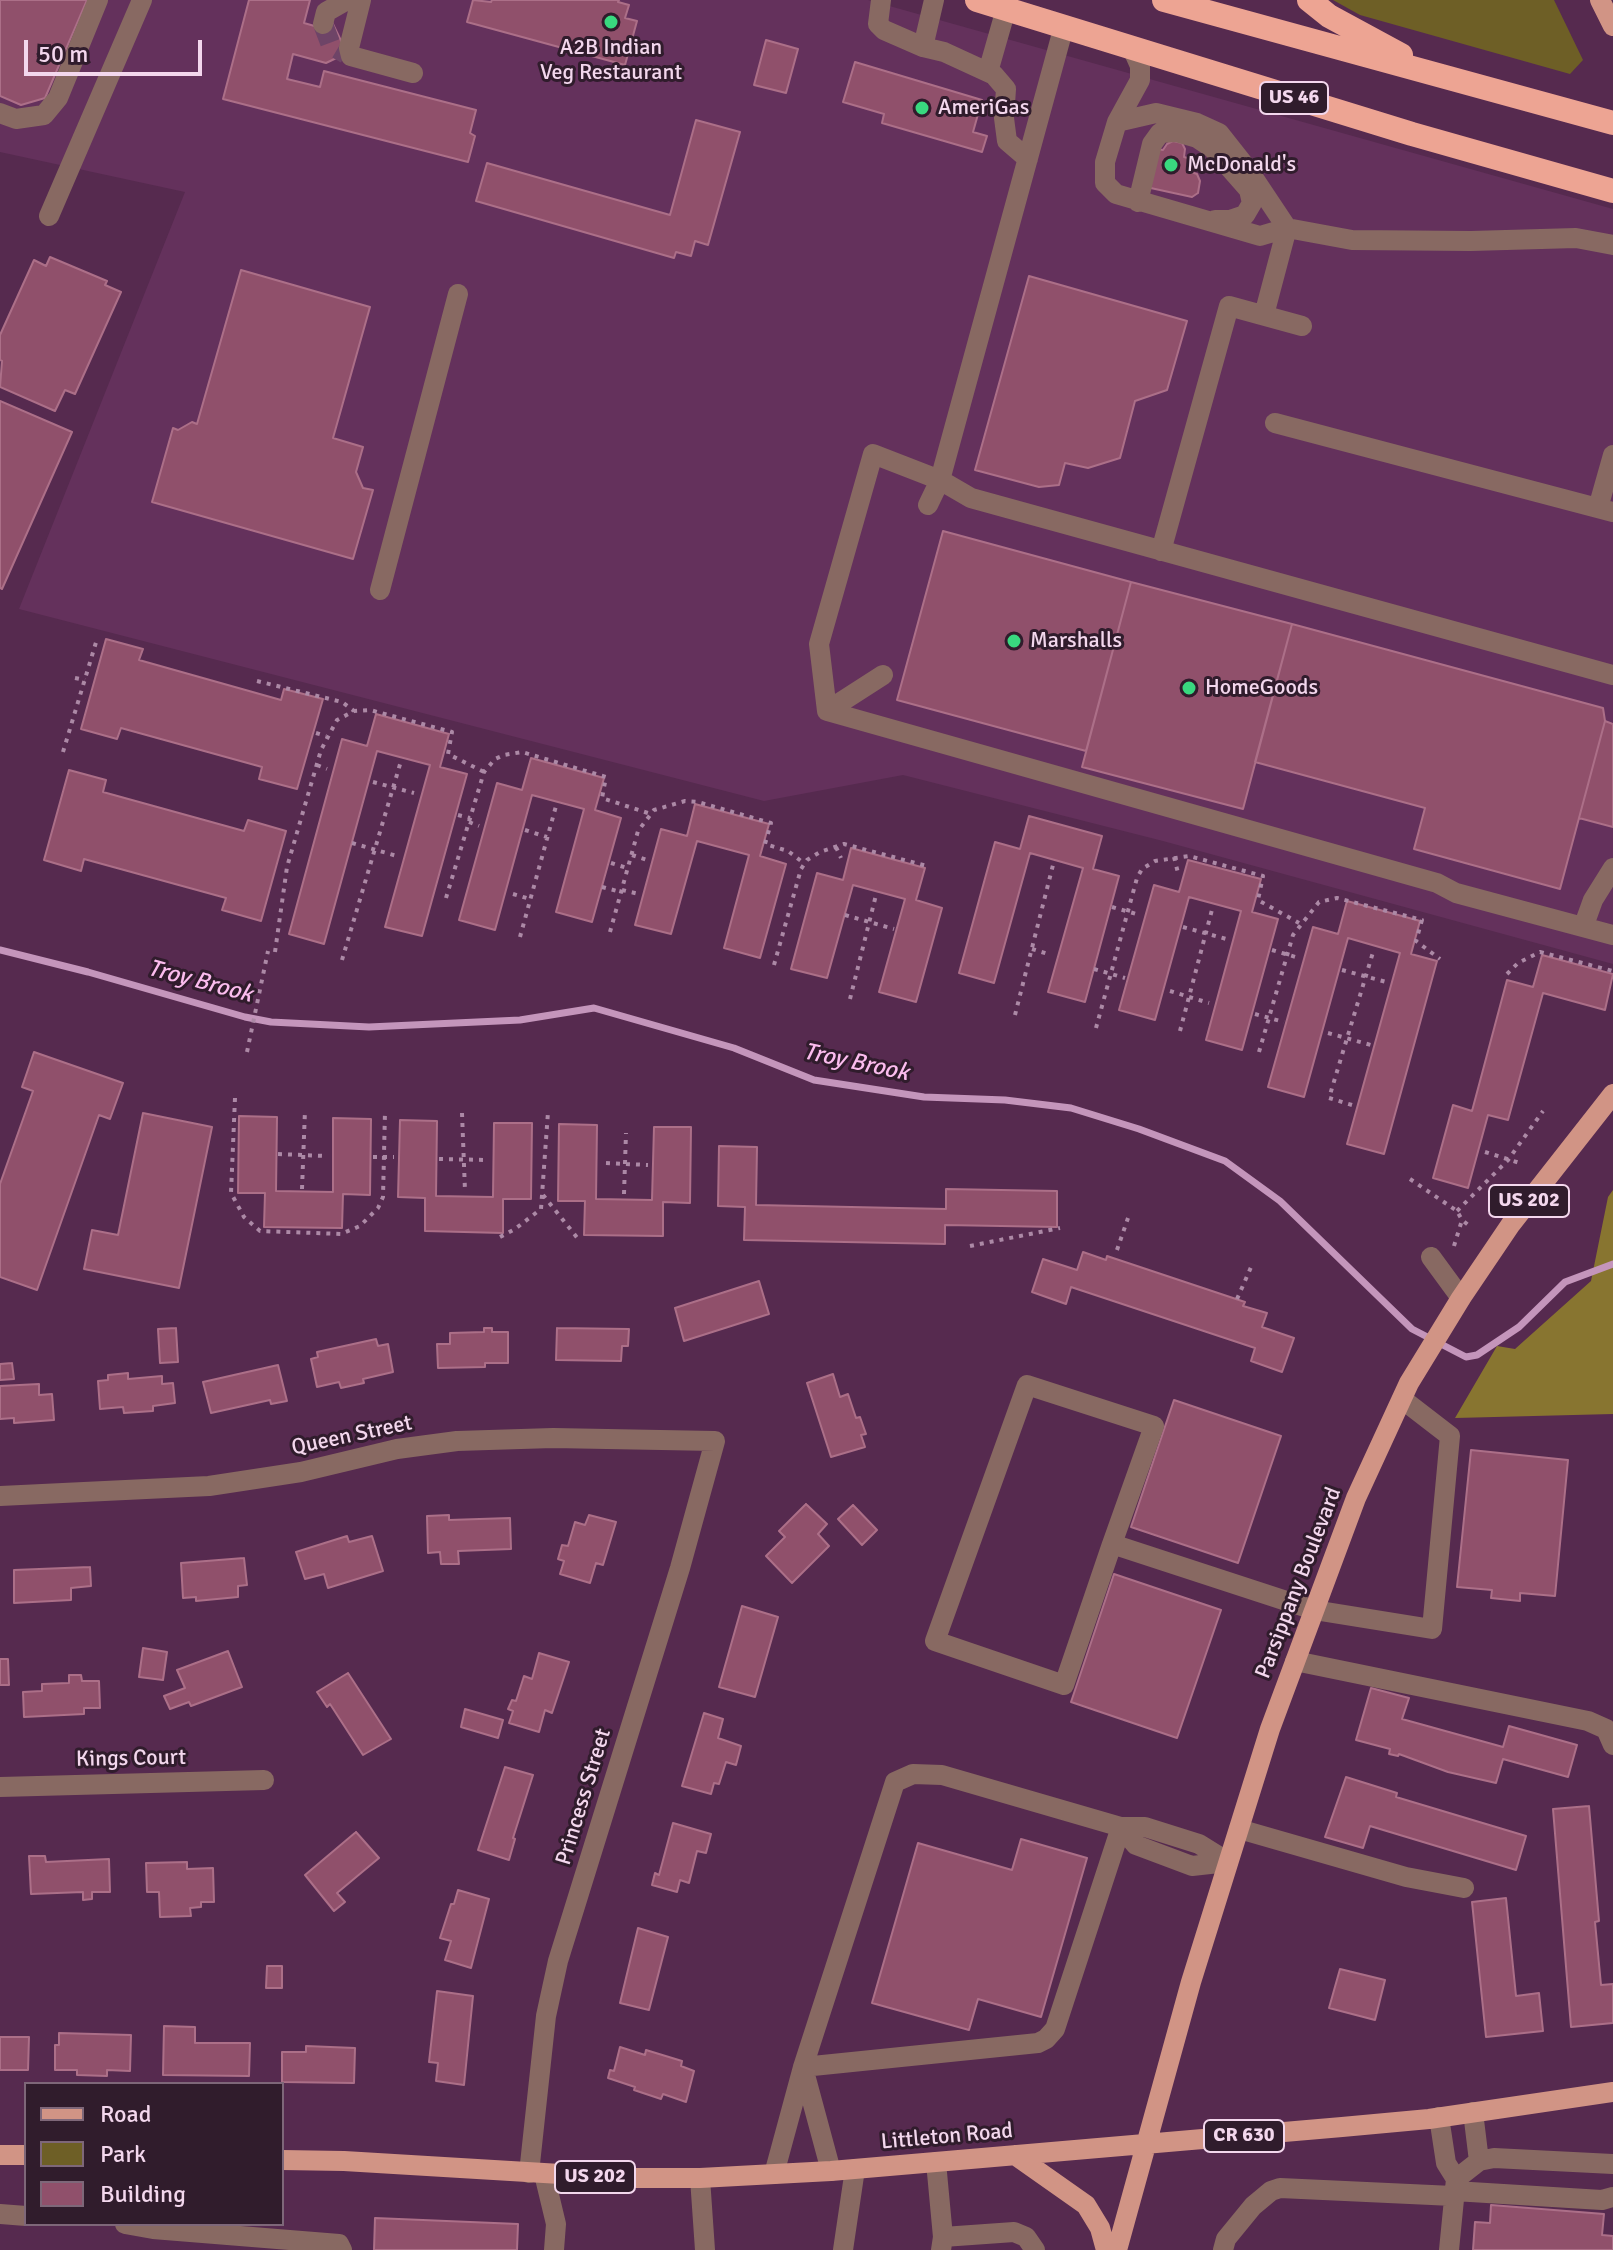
<!DOCTYPE html>
<style>
body{margin:0}
#map{position:relative;width:1613px;height:2250px;overflow:hidden;background:#562a4f;font-family:Signika,sans-serif}
canvas{display:block}
.legend{position:absolute;left:24px;top:2082px;width:260px;height:144px;box-sizing:border-box;background:#301c2c;border:2px solid #7e6779;margin:0;padding:10px 14px;list-style:none;font-size:24px;color:#f3d7ed}
.legend li{display:flex;align-items:center;gap:16px;height:40px}
.legend b{width:40px;border:2px solid #7e6779}
.scale{position:absolute;left:24px;top:40px;width:178px;height:36px;box-sizing:border-box;border:4px solid #f3d7ed;border-top:0;padding-left:10px;font-size:24px;line-height:28px;white-space:nowrap;color:#f3d7ed;-webkit-text-stroke:6px #301c2c;paint-order:stroke}
</style>
<div id="map">
<canvas width="1613" height="2250"></canvas>
<ul class="legend">
<li><b style="height:10px;background:#d19485"></b>Road</li>
<li><b style="height:22px;background:#6e5f26"></b>Park</li>
<li><b style="height:22px;background:#90506b"></b>Building</li>
</ul>
<div class="scale">50 m</div>
</div>
<script>
const g = document.querySelector('canvas').getContext('2d');
g.lineJoin = 'round';
function paint(path, color) { g.fillStyle = color; g.fill(path, 'evenodd'); }
const shape = rows => new Path2D(rows.map(r => 'M' + r).join(''));
function strokePath(path, color, width, dash) { g.strokeStyle = color; g.lineWidth = width; g.lineCap = dash ? 'butt' : 'round'; g.setLineDash(dash || []); g.stroke(path); }
function write(font, color, halo, rows, align = 'center') {
  g.font = font + ' Signika,sans-serif'; g.lineWidth = 6; g.setLineDash([]); g.textBaseline = 'middle'; g.strokeStyle = halo; g.fillStyle = color; for (const [text, x, y, turn = 0] of rows) {
    g.save(); g.translate(x, y); g.rotate((+turn || 0) * Math.PI / 180); g.textAlign = isNaN(turn) ? turn : align; if (halo) g.strokeText(text, 0, 0); g.fillText(text, 0, 0); g.restore();
  }
}
const built = shape([
 [0,0,868,0,1613,209,1613,964,1163,841,903,775,764,801,19,609,185,192,0,152]
]);
const green = shape([
 [1333,0,1554,0,1583,60,1570,74,1360,15]
]);
const forest = shape([
 [1613,1190,1613,1414,1455,1418,1497,1346,1515,1349,1591,1281,1608,1197]
]);
const stream = shape([
 [0,950,88,972,245,1017,271,1022,369,1027,520,1020,594,1008,734,1048,814,1080,924,1097,1005,1100,1071,1108,1139,1129,1225,1161,1280,1201,1412,1329,1466,1357,1477,1355,1519,1327,1565,1282,1613,1264]
]);
const building = shape([
 [0,0,87,0,45,98,21,105,0,96,0,0],
 [249,0,310,0,304,23,318,27,331,20,347,53,326,63,293,54,287,79,320,87,324,71,476,110,470,133,475,136,468,162,223,99,249,0],
 [473,0,491,2,492,0,619,0,618,2,629,5,625,18,637,21,625,65,467,22,473,0],
 [766,40,798,49,786,93,754,85,766,40],
 [855,62,982,100,973,132,987,136,982,152,882,123,884,114,843,102,855,62],
 [696,120,740,132,708,245,695,241,691,256,676,252,674,258,476,201,487,163,670,215,696,120],
 [1173,141,1182,143,1185,149,1184,157,1191,159,1188,171,1197,174,1200,181,1198,193,1192,197,1146,187,1157,149,1163,150,1167,144,1173,141],
 [50,257,107,281,105,285,121,292,75,394,65,390,55,411,0,387,2,361,0,360,0,335,34,260,46,266,50,257],
 [241,270,370,307,333,438,363,447,356,472,363,488,373,490,353,559,152,502,173,428,178,430,192,422,197,424,241,270],
 [1029,276,1187,321,1167,390,1135,401,1120,458,1088,468,1065,463,1059,485,1039,487,975,470,1029,276],
 [0,401,72,432,2,589,0,588,0,401],
 [943,531,1131,582,1086,751,897,700,943,531],
 [1131,582,1292,624,1243,809,1082,767,1131,582],
 [1292,624,1603,708,1605,721,1560,889,1414,849,1425,808,1255,762,1292,624],
 [106,639,143,649,139,660,281,700,284,689,323,699,297,789,259,779,262,767,121,728,117,739,81,729,106,639],
 [376,714,449,734,440,767,467,774,422,936,385,927,430,765,377,751,324,944,289,934,342,739,367,746,376,714],
 [1605,721,1613,724,1613,827,1579,818,1605,721],
 [531,758,604,778,595,810,621,818,592,922,556,912,584,809,532,795,495,930,459,920,497,783,522,790,531,758],
 [69,770,106,780,103,792,244,831,248,820,286,831,261,921,222,910,226,898,84,859,81,871,44,860,69,770],
 [695,804,769,824,760,856,786,864,760,958,724,948,749,855,697,841,671,934,635,925,661,829,687,836,695,804],
 [1029,816,1102,836,1093,869,1119,876,1085,1002,1048,992,1083,868,1030,853,994,983,959,973,995,842,1020,849,1029,816],
 [851,848,925,868,916,900,942,908,916,1002,879,992,905,899,853,885,827,978,791,969,817,873,843,880,851,848],
 [1188,860,1261,879,1252,912,1278,919,1242,1050,1206,1040,1241,911,1189,897,1155,1020,1119,1010,1154,885,1179,892,1188,860],
 [1347,901,1420,921,1411,954,1437,961,1384,1154,1347,1144,1400,953,1348,938,1304,1097,1268,1087,1313,927,1338,934,1347,901],
 [1542,955,1613,974,1605,1010,1543,993,1508,1120,1488,1115,1468,1188,1433,1178,1453,1105,1472,1111,1507,980,1533,987,1542,955],
 [34,1052,123,1083,110,1119,99,1115,37,1290,0,1277,0,1184,33,1091,22,1087,34,1052],
 [143,1113,212,1127,179,1288,84,1269,92,1230,118,1235,143,1113],
 [239,1116,277,1117,276,1191,333,1192,333,1118,371,1119,370,1195,343,1194,342,1228,264,1227,265,1193,238,1193,239,1116],
 [400,1120,437,1121,436,1196,493,1197,494,1123,532,1123,531,1199,503,1199,503,1233,425,1231,425,1198,398,1197,400,1120],
 [559,1124,597,1125,596,1199,652,1200,654,1127,691,1127,690,1203,663,1202,663,1236,584,1235,585,1201,558,1201,559,1124],
 [719,1146,757,1147,756,1205,946,1209,946,1189,1057,1191,1057,1227,945,1225,945,1244,744,1240,745,1207,718,1206,719,1146],
 [1083,1252,1106,1260,1107,1256,1245,1302,1243,1306,1267,1313,1262,1327,1294,1338,1282,1372,1251,1361,1255,1348,1071,1287,1066,1304,1032,1292,1043,1259,1077,1270,1083,1252],
 [759,1281,769,1314,684,1341,675,1308,759,1281],
 [176,1328,178,1362,160,1363,158,1329,176,1328],
 [484,1328,492,1328,492,1332,508,1332,508,1363,485,1363,485,1367,438,1368,437,1344,450,1344,450,1333,484,1332,484,1328],
 [557,1328,629,1329,628,1346,622,1346,621,1361,556,1360,557,1328],
 [376,1339,378,1346,388,1344,393,1372,363,1379,364,1383,341,1388,339,1382,317,1387,311,1359,318,1357,317,1352,376,1339],
 [12,1363,14,1379,0,1380,0,1364,12,1363],
 [278,1365,287,1401,271,1404,270,1400,211,1413,203,1382,278,1365],
 [128,1373,128,1379,162,1376,162,1384,173,1383,175,1403,153,1406,153,1411,124,1413,123,1407,100,1409,98,1381,108,1380,108,1375,128,1373],
 [833,1374,840,1397,848,1394,856,1418,860,1417,866,1434,861,1435,865,1447,831,1457,807,1383,833,1374],
 [39,1384,39,1395,52,1394,54,1420,14,1423,14,1418,0,1419,0,1386,39,1384],
 [1174,1400,1281,1436,1238,1563,1131,1527,1174,1400],
 [1471,1450,1568,1460,1555,1596,1520,1593,1520,1601,1491,1598,1492,1590,1457,1587,1471,1450],
 [806,1504,827,1524,818,1534,829,1546,792,1583,766,1556,785,1537,779,1531,806,1504],
 [853,1505,877,1530,862,1545,838,1519,853,1505],
 [449,1515,449,1520,510,1518,511,1549,458,1551,459,1564,441,1564,440,1552,428,1553,427,1516,449,1515],
 [589,1515,616,1522,603,1565,596,1563,590,1583,560,1574,564,1561,558,1559,562,1545,568,1546,575,1522,585,1525,589,1515],
 [347,1536,349,1542,372,1536,383,1571,328,1588,324,1574,305,1579,296,1552,347,1536],
 [244,1558,247,1585,238,1586,238,1597,196,1601,196,1597,183,1598,181,1563,244,1558],
 [90,1567,91,1586,71,1588,71,1600,14,1603,14,1570,90,1567],
 [1114,1574,1221,1610,1177,1738,1071,1702,1114,1574],
 [742,1606,778,1617,755,1697,719,1687,742,1606],
 [143,1648,167,1652,163,1680,139,1677,143,1648],
 [228,1651,242,1687,191,1706,189,1702,170,1709,164,1696,185,1688,177,1670,228,1651],
 [539,1653,569,1662,552,1713,545,1710,539,1732,509,1723,513,1711,508,1709,512,1700,516,1701,524,1676,532,1679,539,1653],
 [0,1659,8,1659,9,1685,0,1685,0,1659],
 [348,1673,391,1739,363,1755,330,1704,327,1707,317,1692,348,1673],
 [69,1675,81,1675,82,1681,99,1681,100,1708,84,1708,84,1714,24,1717,23,1692,42,1691,42,1684,69,1683,69,1675],
 [1371,1688,1409,1698,1402,1719,1503,1747,1509,1726,1577,1745,1568,1777,1503,1759,1496,1783,1448,1772,1399,1754,1398,1756,1389,1754,1390,1749,1356,1740,1371,1688],
 [465,1709,503,1720,498,1738,461,1727,465,1709],
 [704,1713,723,1719,718,1738,741,1746,736,1765,726,1762,719,1784,714,1783,711,1794,682,1786,704,1713],
 [505,1767,533,1775,513,1838,515,1839,509,1860,478,1850,505,1767],
 [1346,1777,1397,1793,1396,1797,1526,1836,1516,1870,1370,1826,1363,1848,1325,1837,1346,1777],
 [1589,1806,1599,1921,1595,1922,1601,1985,1613,1984,1613,2023,1571,2027,1553,1809,1589,1806],
 [673,1823,711,1834,706,1853,697,1851,689,1883,680,1880,677,1892,652,1885,655,1873,659,1875,673,1823],
 [356,1832,379,1858,337,1893,345,1902,334,1911,305,1875,356,1832],
 [1021,1839,1087,1858,1041,2017,978,1999,969,2030,872,2003,918,1843,1012,1870,1021,1839],
 [29,1856,45,1856,46,1862,109,1859,110,1892,92,1892,92,1899,83,1900,83,1892,31,1894,29,1856],
 [187,1862,187,1869,213,1868,214,1902,201,1902,201,1907,190,1908,191,1916,160,1917,159,1892,147,1892,146,1863,187,1862],
 [458,1890,489,1899,471,1968,445,1960,451,1941,440,1938,451,1904,454,1904,458,1890],
 [1506,1898,1516,1996,1539,1993,1543,2031,1486,2037,1472,1902,1506,1898],
 [638,1928,668,1937,649,2010,620,2003,638,1928],
 [267,1966,282,1966,282,1988,266,1988,267,1966],
 [1340,1969,1385,1980,1375,2020,1329,2008,1340,1969],
 [437,1991,473,1996,464,2085,436,2081,438,2063,429,2062,437,1991],
 [164,2026,195,2027,195,2043,250,2043,249,2076,163,2075,164,2026],
 [59,2033,131,2035,130,2071,107,2070,107,2076,77,2075,77,2070,55,2070,55,2045,59,2045,59,2033],
 [0,2037,29,2037,28,2070,0,2070,0,2037],
 [306,2046,355,2048,354,2083,282,2082,282,2052,306,2052,306,2046],
 [620,2047,645,2055,646,2050,682,2061,681,2066,694,2071,686,2102,663,2094,661,2099,634,2090,635,2087,608,2078,610,2070,614,2071,620,2047],
 [1491,2205,1604,2214,1602,2235,1613,2236,1613,2250,1473,2250,1475,2222,1490,2223,1491,2205],
 [375,2218,518,2224,517,2250,374,2250,375,2218]
]);
const minorTunnel = shape([
 [323,24,331,45,346,54]
]);
const path = shape([
 [75,678,85,680],
 [257,681,342,702,354,711],
 [316,733,326,736],
 [63,752,97,639],
 [317,765,327,769],
 [373,782,414,793],
 [458,815,470,818],
 [469,822,479,826],
 [525,830,547,837],
 [352,843,397,856],
 [836,847,841,858],
 [632,855,647,860],
 [1174,857,1178,873],
 [611,863,627,868],
 [602,887,621,892],
 [622,890,639,894],
 [513,894,530,899],
 [446,898,484,772,495,759,504,755,522,752,606,777,602,798,651,814],
 [1112,907,1140,915],
 [845,915,894,929],
 [1183,927,1230,940],
 [610,932,638,831,654,810,685,801,698,802,771,823,765,844,788,851,805,864],
 [520,937,556,806],
 [1032,949,1051,955],
 [1272,950,1299,958],
 [275,952,287,867,321,750,337,720,354,711,370,710,452,732,448,754,484,772],
 [342,960,401,761],
 [774,965,801,869,807,860,820,852,844,844,927,866],
 [1094,969,1125,978],
 [1342,970,1390,983],
 [1507,974,1518,963,1540,952,1613,971],
 [1170,991,1209,1003],
 [850,999,876,895],
 [1255,1014,1284,1022],
 [1015,1015,1053,865],
 [1096,1028,1137,878,1142,869,1155,861,1189,856,1263,876,1258,900,1299,923],
 [1180,1031,1213,906],
 [1328,1033,1371,1045],
 [247,1052,268,951],
 [1259,1052,1293,935,1319,902,1337,898,1422,920,1416,941,1440,959],
 [235,1098,231,1193,244,1217,260,1231,341,1234,360,1226,378,1208,383,1197,385,1111],
 [1352,1105,1329,1098,1374,949],
 [462,1113,465,1191],
 [1485,1152,1523,1164],
 [278,1154,327,1156],
 [373,1157,394,1157],
 [439,1159,488,1160],
 [606,1163,648,1165],
 [1410,1179,1457,1211,1462,1220,1472,1228],
 [302,1189,305,1110],
 [624,1194,626,1133],
 [543,1195,579,1240],
 [1457,1211,1508,1160,1543,1111],
 [500,1237,515,1229,541,1209,548,1112],
 [970,1246,1060,1228],
 [1454,1246,1462,1220],
 [1117,1250,1128,1218],
 [1237,1299,1252,1265]
]);
const minor = shape([
 [361,0,349,48,351,56,413,73],
 [881,0,878,24,884,30,923,47],
 [934,0,923,47,944,52,994,75,1006,89,1004,118,1007,141,1028,159],
 [323,24,326,12,347,0],
 [1132,48,1140,66,1140,80,1117,122,1105,162,1105,183,1116,194,1260,236,1287,228,1352,240,1471,241,1576,238,1613,245],
 [988,72,1006,9],
 [0,113,16,119,44,115,58,98,98,0],
 [1117,122,1156,113,1197,123,1219,133,1249,171,1287,228,1264,315],
 [1138,202,1152,144,1160,133,1176,132,1197,138,1212,148,1249,190,1252,203,1245,215,1230,220,1215,220],
 [49,216,142,0],
 [1275,423,1613,512],
 [928,505,940,480,1064,26],
 [1598,508,1613,455],
 [1161,551,1229,306,1302,326],
 [380,590,458,294],
 [827,711,819,644,873,454,940,480,971,498,1613,675],
 [827,711,1437,883,1456,893,1613,935],
 [827,711,883,675],
 [1584,925,1593,900,1613,868],
 [1431,1257,1461,1298],
 [0,1496,209,1486,301,1472,397,1449,457,1441,553,1438,715,1441,680,1568,558,1961,546,2016,529,2173],
 [1112,1544,1064,1685,935,1641,1027,1385,1154,1426,1112,1544,1314,1610,1432,1629,1450,1436,1402,1399],
 [1295,1661,1588,1721,1606,1729,1613,1745],
 [0,1787,264,1780],
 [1239,1829,1406,1877,1464,1888],
 [803,2067,1038,2043,1046,2039,1055,2029,1121,1827,1136,1845,1192,1866,1228,1862],
 [804,2071,831,2171],
 [1473,2112,1479,2161],
 [1439,2117,1446,2163,1456,2179,1449,2250],
 [936,2162,943,2237,941,2250],
 [544,2174,556,2224,554,2250],
 [774,2174,803,2067,895,1782,913,1774,942,1775,1121,1827,1145,1827,1199,1844,1228,1862],
 [700,2178,705,2250],
 [1456,2179,1479,2161,1494,2158,1613,2164],
 [1454,2191,1602,2200,1613,2197],
 [0,2214,26,2216],
 [125,2224,153,2229,339,2244,342,2250],
 [943,2237,1014,2232,1026,2237,1035,2250],
 [843,2250,855,2169],
 [1223,2250,1226,2239,1253,2206,1271,2191,1280,2188,1453,2196]
]);
const major = shape([
 [1600,0,1613,26],
 [0,2155,26,2155],
 [1015,2155,1086,2205,1100,2228,1106,2250],
 [282,2160,344,2161,627,2178,700,2178,831,2171,1342,2127,1429,2119,1613,2092],
 [1117,2250,1191,1982,1270,1729,1356,1498,1409,1383,1461,1298,1511,1224,1613,1094]
]);
const highway = shape([
 [977,0,1412,134,1613,191],
 [1164,0,1613,123],
 [1309,0,1329,16,1401,55]
]);
const markers = [
 [611,22,8,"#39d87f"],
 [922,108,8,"#39d87f"],
 [1171,165,8,"#39d87f"],
 [1014,641,8,"#39d87f"],
 [1189,688,8,"#39d87f"]
];
const shields = [
 [1294,98,68],
 [1529,1201,80],
 [1244,2136,80],
 [595,2177,80]
];
const shieldNames = [
 ["US 46",1294,98],
 ["US 202",1529,1201],
 ["CR 630",1244,2136],
 ["US 202",595,2177]
];
const poiNames = [
 ["A2B Indian",611,48,"center"],
 ["Veg Restaurant",611,73,"center"],
 ["AmeriGas",938,108],
 ["McDonald's",1187,165],
 ["Marshalls",1030,641],
 ["HomeGoods",1205,688]
];
const streetNames = [
 ["Queen Street",352,1436,-12],
 ["Parsippany Boulevard",1299,1583,-69],
 ["Kings Court",131,1759,-1],
 ["Princess Street",584,1797,-73],
 ["Littleton Road",947,2137,-5]
];
const waterNames = [
 ["Troy Brook",200,982,15],
 ["Troy Brook",856,1063,12]
];
paint(built, '#64315c');
paint(green, '#6e5f26');
paint(forest, '#887530');
strokePath(stream, '#c495bb', 7);
paint(building, '#90506b');
strokePath(building, '#ac6f88', 2);
strokePath(minorTunnel, '#6e4467', 20, [20, 10]);
strokePath(path, '#ac89a6', 4, [4, 6]);
strokePath(minor, '#886962', 20);
strokePath(major, '#d19485', 20);
strokePath(highway, '#eda493', 24);
for (const [x, y, r, color] of markers) { const dot = new Path2D(); dot.arc(x, y, r, 0, 2 * Math.PI); g.fillStyle = color; g.fill(dot); strokePath(dot, '#301c2c', 3); }
for (const [x, y, w] of shields) { const box = new Path2D(); box.roundRect(x - w / 2, y - 16, w, 32, 6); g.fillStyle = '#301c2c'; g.fill(box); strokePath(box, '#f3d7ed', 2); }
write('bold 20px', '#f3d7ed', null, shieldNames);
write('22px', '#f3d7ed', '#301c2c', poiNames, 'left');
write('22px', '#f3d7ed', '#301c2c', streetNames);
write('italic 24px', '#fbbcee', '#301c2c', waterNames);
</script>
